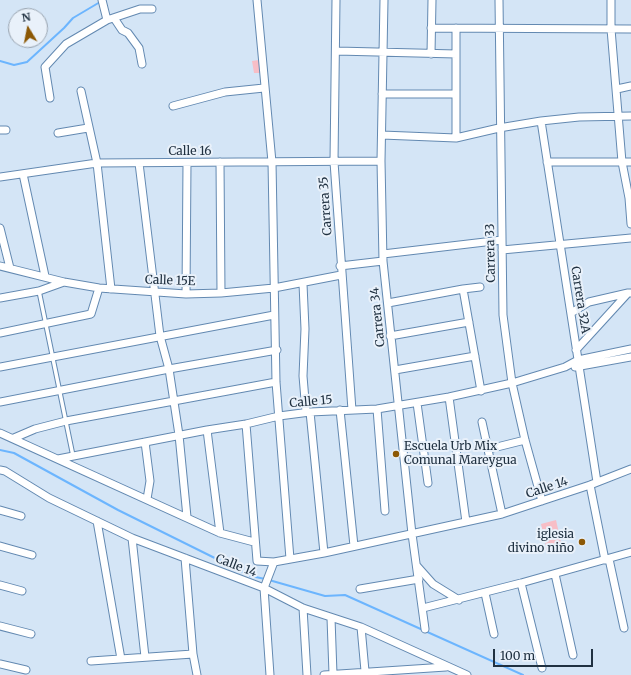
<!DOCTYPE html>
<meta charset="utf-8">
<style>
body{margin:0}
#map{position:relative;width:631px;height:675px;overflow:hidden;background:#d4e5f6;font-family:Merriweather,serif}
canvas{display:block}
.north{position:absolute;left:8px;top:8px;width:40px;height:40px;box-sizing:border-box;background:#e9f1fa;border:1px solid #99a4b0;border-radius:50%;rotate:350deg;font-size:11px;font-weight:700;line-height:16px;text-align:center;color:#203141}
.north::after{content:'';display:block;margin:auto;width:14px;height:18px;background:#8c5805;clip-path:polygon(50% 0,100% 100%,50% 72%,0 100%)}
.scale{position:absolute;left:493px;top:649px;width:100px;height:18px;box-sizing:border-box;border:2px solid #203141;border-top:0;padding-left:5px;font-size:12px;line-height:14px;white-space:nowrap;color:#203141;-webkit-text-stroke:3px #e9f1fa;paint-order:stroke}
</style>
<div id="map">
<canvas width="631" height="675"></canvas>
<div class="north">N</div>
<div class="scale">100 m</div>
</div>
<script>
const g = document.querySelector('canvas').getContext('2d');
g.lineJoin = 'round';
function paint(path, color) { g.fillStyle = color; g.fill(path, 'evenodd'); }
const shape = rows => new Path2D(rows.map(r => 'M' + r).join(''));
function strokePath(path, color, width, dash) { g.strokeStyle = color; g.lineWidth = width; g.lineCap = dash ? 'butt' : 'round'; g.setLineDash(dash || []); g.stroke(path); }
function write(font, color, halo, rows, align = 'center') {
  g.font = font + ' Merriweather,serif'; g.lineWidth = 4; g.setLineDash([]); g.textBaseline = 'middle'; g.strokeStyle = halo; g.fillStyle = color; for (const [text, x, y, turn = 0] of rows) {
    g.save(); g.translate(x, y); g.rotate((+turn || 0) * Math.PI / 180); g.textAlign = isNaN(turn) ? turn : align; if (halo) g.strokeText(text, 0, 0); g.fillText(text, 0, 0); g.restore();
  }
}
const green = shape([
 [259,60,260,73,254,73,252,61],
 [556,520,562,547,547,551,541,524]
]);
const stream = shape([
 [0,61,14,65,27,62,64,28,73,18,100,2],
 [0,450,14,453,118,510,251,576,265,579],
 [269,580,325,596,345,595,523,675]
]);
const lane = shape([
 [39,291,73,456]
]);
const street = shape([
 [102,0,107,20],
 [257,0,272,162,276,382,290,559],
 [336,0,334,162,352,410],
 [384,0,381,161,383,261,412,534,425,629],
 [499,0,503,315,512,383,525,440,542,501],
 [611,0,611,29,622,162,629,198,631,224],
 [114,18,122,30,128,33,139,48,142,64],
 [431,28,631,29],
 [456,28,456,138],
 [337,51,456,54],
 [431,54,432,0],
 [617,89,631,86],
 [81,91,97,163,111,289],
 [382,94,456,94],
 [50,98,45,67,66,44,107,20,140,9,152,9],
 [173,106,225,92,264,88],
 [541,121,597,482],
 [0,130,6,130],
 [58,133,88,128],
 [382,135,456,138,499,128,541,121,579,117,631,116],
 [220,162,221,293],
 [547,162,631,162],
 [139,163,160,336,169,369,179,435,187,517],
 [23,174,45,276],
 [0,177,97,163,381,161],
 [0,228,10,268],
 [502,250,631,238],
 [383,254,502,240],
 [0,266,64,282,99,288,186,294,221,293,274,288,341,275],
 [340,266,383,261],
 [303,284,305,329,303,376,306,412],
 [463,289,481,391],
 [186,294,187,163],
 [0,298,39,291,64,282],
 [388,303,463,289,480,287],
 [571,313,589,302,628,293],
 [0,333,91,314,99,288],
 [390,336,469,322],
 [576,350,628,293,631,293],
 [0,367,274,315],
 [575,367,631,357],
 [395,370,475,356],
 [449,397,466,522],
 [0,402,169,369,277,350],
 [417,403,428,483],
 [377,409,385,511],
 [340,410,354,546],
 [310,412,324,553],
 [482,422,502,514],
 [246,424,257,561,274,562,324,553,502,514,590,485,631,469],
 [207,430,220,533],
 [0,433,220,533,254,542],
 [14,438,35,429,66,421,276,382],
 [145,442,150,481,147,499],
 [489,449,525,440],
 [58,459,207,430,246,424,279,416,310,412,377,409,449,397,512,383,565,367,578,360,631,349],
 [0,470,5,471,49,498,132,538,264,588,303,608,361,627,467,675],
 [590,485,605,560],
 [0,510,21,516],
 [97,521,121,659],
 [132,538,145,657],
 [0,546,32,555],
 [185,558,193,654,197,675],
 [609,559,624,628],
 [417,566,433,584,459,600],
 [555,574,573,655],
 [521,583,542,668],
 [0,585,22,591],
 [360,589,419,579],
 [485,593,494,634],
 [303,608,307,675],
 [423,608,521,583,631,552],
 [331,618,333,674],
 [0,626,31,634],
 [361,627,365,671],
 [91,661,193,654],
 [0,664,26,670],
 [270,675,264,588,274,562],
 [324,675,446,667]
]);
const markers = [
 [396,454,4,"#8c5805"],
 [582,542,4,"#8c5805"]
];
const streetNames = [
 ["Calle 16",190,152],
 ["Carrera 35",326,206,-94],
 ["Carrera 33",491,253,-91],
 ["Calle 15E",170,281,2],
 ["Carrera 32A",580,300,81],
 ["Carrera 34",378,317,-96],
 ["Calle 15",311,402,-5],
 ["Calle 14",547,488,-18],
 ["Calle 14",236,566,21]
];
const poiNames = [
 ["Escuela Urb Mix",404,447],
 ["Comunal Mareygua",404,461],
 ["iglesia",574,535,"right"],
 ["divino niño",574,549,"right"]
];
paint(green, '#f7bec6');
strokePath(stream, '#6cb5fe', 2);
strokePath(lane, '#6389b1', 5.5);
strokePath(street, '#6389b1', 9);
strokePath(lane, '#fff', 3.5);
strokePath(street, '#fff', 7);
for (const [x, y, r, color] of markers) { const dot = new Path2D(); dot.arc(x, y, r, 0, 2 * Math.PI); g.fillStyle = color; g.fill(dot); strokePath(dot, '#e9f1fa', 1.5); }
write('12px', '#203141', '#e9f1fa', streetNames);
write('12px', '#203141', '#e9f1fa', poiNames, 'left');
</script>
